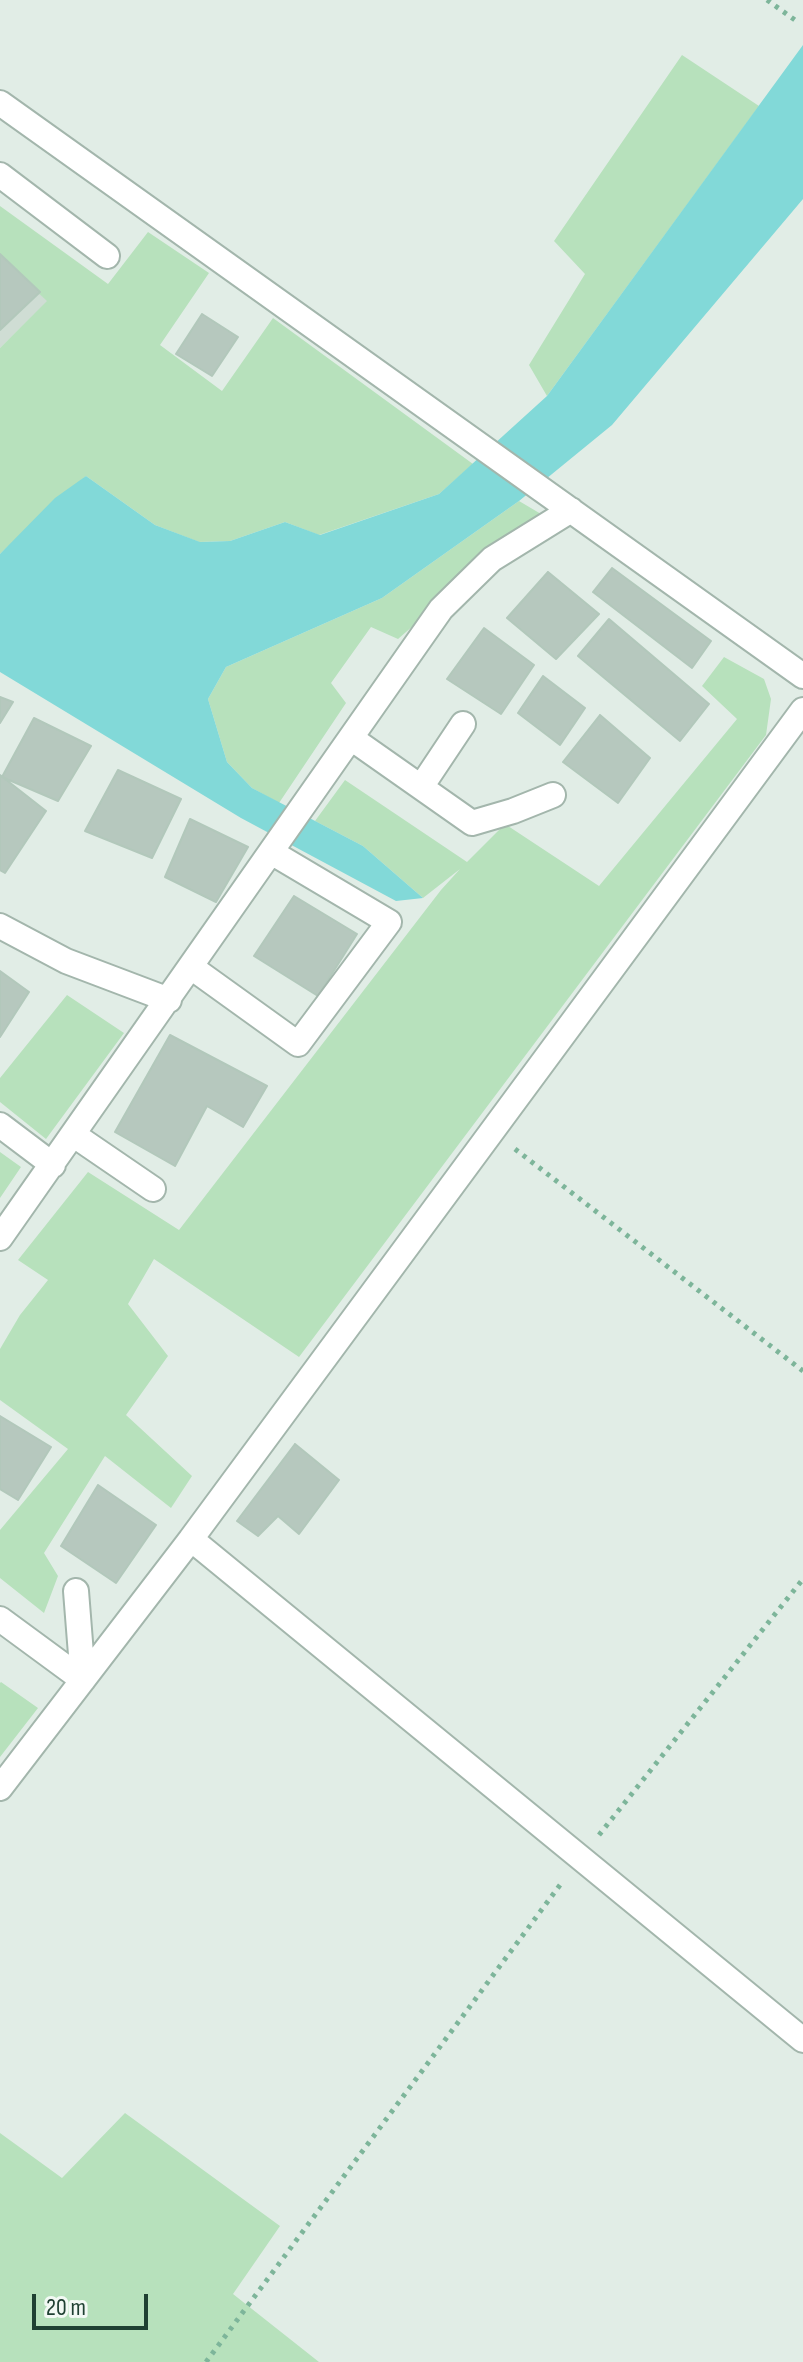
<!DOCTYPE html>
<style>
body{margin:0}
#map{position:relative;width:803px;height:2362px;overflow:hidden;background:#e1ede6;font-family:"Sofia Sans Condensed",sans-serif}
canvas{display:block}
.scale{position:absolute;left:32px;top:2294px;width:116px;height:36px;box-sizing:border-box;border:4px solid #1f4032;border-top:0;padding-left:10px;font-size:24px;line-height:28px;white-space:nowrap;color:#1f4032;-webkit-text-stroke:6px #f2f9f4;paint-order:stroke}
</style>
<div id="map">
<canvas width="803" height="2362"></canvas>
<div class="scale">20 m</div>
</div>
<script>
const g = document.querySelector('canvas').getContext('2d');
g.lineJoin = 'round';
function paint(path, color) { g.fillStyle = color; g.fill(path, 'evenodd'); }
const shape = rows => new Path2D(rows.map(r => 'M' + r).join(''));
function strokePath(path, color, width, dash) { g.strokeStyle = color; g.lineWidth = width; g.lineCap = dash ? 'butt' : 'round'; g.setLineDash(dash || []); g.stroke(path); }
const built = shape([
 [0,258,48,301,0,348]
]);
const green = shape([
 [682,55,759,106,547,396,529,365,585,274,554,241],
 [0,206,108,284,148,232,209,273,160,345,222,391,273,318,473,464,439,494,319,535,285,522,230,541,199,542,155,525,86,476,0,554,0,348,47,301,0,258],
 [519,501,541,514,398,639,371,627,331,683,346,703,279,803,252,788,227,762,208,699,226,667,382,598],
 [724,657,764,679,771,699,766,735,299,1357,154,1259,128,1304,168,1356,126,1415,192,1476,171,1508,105,1456,44,1553,58,1576,44,1613,0,1578,0,1530,68,1449,0,1400,0,1349,20,1315,48,1280,18,1260,88,1172,179,1230,441,890,460,869,423,898,363,846,315,821,345,780,467,862,505,824,599,886,737,719,702,686],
 [67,995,124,1033,46,1139,0,1102,0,1078],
 [0,1152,21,1167,0,1198],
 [1,1682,38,1708,0,1757,0,1683],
 [125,2113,280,2226,233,2294,319,2362,0,2362,0,2133,62,2178]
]);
const water = shape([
 [803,45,803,199,612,425,519,501,382,598,226,667,208,699,227,762,252,788,363,846,423,898,396,901,241,818,0,672,0,554,55,498,86,476,155,525,200,542,230,541,285,522,320,535,439,494,547,396]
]);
const building = shape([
 [0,254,40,292,0,330,0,254],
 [202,314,238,337,212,376,176,354,202,314],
 [612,568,711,641,692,668,593,592,612,568],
 [548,572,599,614,556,659,507,618,548,572],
 [609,619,709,704,680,741,578,656,609,619],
 [484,628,534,665,501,714,447,679,484,628],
 [543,676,585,708,560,745,518,713,543,676],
 [0,697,13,702,0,723,0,697],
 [600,715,650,758,618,803,563,762,600,715],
 [34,718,91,746,58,801,2,777,34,718],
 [118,770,181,799,152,858,85,831,118,770],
 [0,775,46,811,5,873,0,870,0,775],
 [190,819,248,847,216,902,165,877,190,819],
 [294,896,357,934,318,996,254,956,294,896],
 [0,971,29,992,0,1037,0,971],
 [170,1035,267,1086,243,1127,207,1106,175,1166,115,1132,170,1035],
 [0,1416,51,1447,18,1500,0,1489,0,1416],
 [295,1444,339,1480,299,1534,278,1516,258,1536,237,1521,295,1444],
 [98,1485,156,1525,116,1583,61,1546,98,1485]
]);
const path = shape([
 [767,0,795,20],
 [515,1149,803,1371],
 [599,1835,803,1579],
 [206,2362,563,1881]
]);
const minor = shape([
 [0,103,803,676],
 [0,175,107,256],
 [803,710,191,1539,803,2040],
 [351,738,472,823,513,811,553,795],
 [421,787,463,724],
 [0,926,66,961,169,1000],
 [191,967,298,1044,389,922,271,852],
 [0,1125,53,1165],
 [74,1135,153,1189],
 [0,1238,441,609,492,559,571,510],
 [76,1591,83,1680],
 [0,1619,83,1680],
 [0,1788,191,1539]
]);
paint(built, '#cfddd4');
paint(green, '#b7e1bc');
paint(water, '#82d9d8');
paint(building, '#b6c8be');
strokePath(building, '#b2c8bb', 2);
strokePath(minor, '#a3b6ac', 28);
strokePath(path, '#7db59a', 5, [4, 6]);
strokePath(minor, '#fff', 24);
</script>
